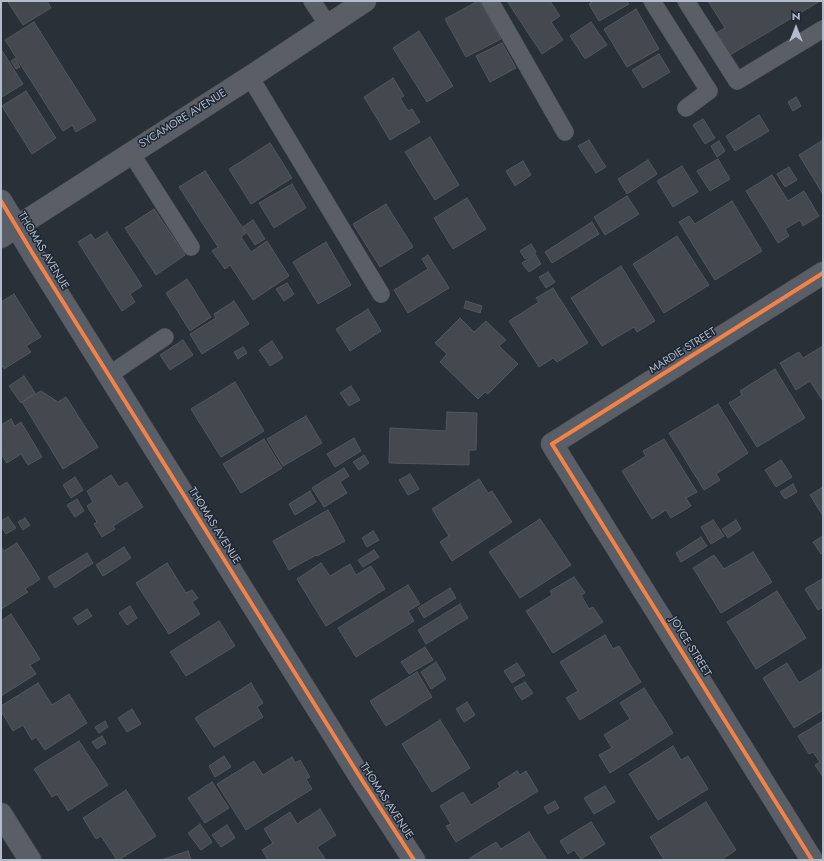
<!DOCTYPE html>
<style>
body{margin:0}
#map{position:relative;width:824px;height:861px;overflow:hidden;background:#2a3038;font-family:Jost,sans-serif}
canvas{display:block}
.frame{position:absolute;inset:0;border:2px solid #b4bcc9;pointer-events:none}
.north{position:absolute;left:776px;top:8px;width:40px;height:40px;-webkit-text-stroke:3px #1d2633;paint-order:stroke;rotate:0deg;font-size:11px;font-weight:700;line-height:16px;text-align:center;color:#b4bcc9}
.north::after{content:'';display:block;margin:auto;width:14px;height:18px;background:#b4bcc9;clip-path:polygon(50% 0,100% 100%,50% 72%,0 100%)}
</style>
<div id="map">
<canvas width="824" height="861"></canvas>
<div class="frame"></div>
<div class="north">N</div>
</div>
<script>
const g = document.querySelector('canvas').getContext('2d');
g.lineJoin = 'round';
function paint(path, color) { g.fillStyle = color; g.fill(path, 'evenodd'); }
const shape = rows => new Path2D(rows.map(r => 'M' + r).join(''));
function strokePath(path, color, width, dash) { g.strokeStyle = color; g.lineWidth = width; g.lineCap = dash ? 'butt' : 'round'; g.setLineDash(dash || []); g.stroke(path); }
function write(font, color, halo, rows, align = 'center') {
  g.font = font + ' Jost,sans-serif'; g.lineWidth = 3; g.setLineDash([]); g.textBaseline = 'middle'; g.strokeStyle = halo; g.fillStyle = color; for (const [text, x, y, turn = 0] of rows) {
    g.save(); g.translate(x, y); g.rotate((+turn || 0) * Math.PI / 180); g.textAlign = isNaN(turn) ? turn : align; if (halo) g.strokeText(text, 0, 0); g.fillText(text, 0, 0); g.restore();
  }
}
const building = shape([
 [9,1,47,1,51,8,23,25,8,2,9,1],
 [478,1,480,1,501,39,466,57,445,19,478,1],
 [507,1,550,1,560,16,551,22,563,40,542,54,507,1],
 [594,1,627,1,629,4,599,21,589,4,594,1],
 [708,1,752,1,753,2,755,1,820,1,730,55,716,33,725,28,708,1],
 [636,9,659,49,627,67,604,29,636,9],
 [34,22,96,120,76,132,72,125,63,131,5,40,34,22],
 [591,22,607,45,585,59,570,36,591,22],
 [419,31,453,86,427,102,393,48,419,31],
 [502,43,516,68,490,82,476,56,502,43],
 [1,49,23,84,2,97,1,96,1,49],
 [659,54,670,72,643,88,632,70,659,54],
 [15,58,20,67,16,69,11,61,15,58],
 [393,78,404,96,400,98,408,111,412,109,420,122,390,140,364,97,393,78],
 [26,91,56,138,32,154,2,106,26,91],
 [796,97,801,106,793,111,788,102,796,97],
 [759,115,769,131,735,151,726,136,759,115],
 [703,119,715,138,705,144,693,125,703,119],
 [430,137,459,185,435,200,405,152,430,137],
 [589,140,606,167,596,173,578,146,589,140],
 [823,140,823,194,799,155,823,140],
 [719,141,725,151,717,157,711,146,719,141],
 [270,143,292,178,251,204,229,169,270,143],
 [718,159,730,179,710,191,697,171,718,159],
 [648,160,657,174,627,194,618,179,648,160],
 [523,161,531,175,515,186,506,171,523,161],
 [682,166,698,192,673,207,657,181,682,166],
 [789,167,797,180,785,187,777,174,789,167],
 [205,171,246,233,241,237,251,252,267,241,289,276,253,300,230,265,225,269,212,251,218,247,179,187,205,171],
 [772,175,788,201,804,191,819,216,803,226,800,220,785,229,789,236,778,243,746,191,772,175],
 [292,184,306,208,274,228,259,203,292,184],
 [627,196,639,214,605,235,594,217,627,196],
 [467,198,486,229,453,249,434,218,467,198],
 [732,201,762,251,715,280,679,222,689,216,695,224,732,201],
 [386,204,413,247,380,267,353,224,386,204],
 [154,209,185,255,156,275,125,228,154,209],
 [253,220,265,239,255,245,243,227,253,220],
 [592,222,599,234,552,263,545,252,592,222],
 [107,232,142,286,130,294,135,302,122,311,78,242,91,234,95,240,107,232],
 [677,236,709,285,664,313,633,264,677,236],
 [326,242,351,285,318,304,293,262,326,242],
 [531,244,536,252,525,259,520,251,531,244],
 [535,254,541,264,529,272,522,263,535,254],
 [428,255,449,288,408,313,394,290,428,269,422,259,428,255],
 [621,266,655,321,637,332,634,327,602,346,571,298,621,266],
 [548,272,555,282,546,288,539,277,548,272],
 [187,279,211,317,190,331,166,293,187,279],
 [287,283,294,294,284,301,276,289,287,283],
 [553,288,588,343,557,362,553,358,539,367,509,321,539,302,536,298,553,288],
 [14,294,41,337,26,346,31,352,4,369,1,364,1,302,14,294],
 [234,301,249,324,202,354,190,334,216,318,214,314,234,301],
 [466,301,482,306,480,313,464,308,466,301],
 [368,309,381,331,350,351,336,329,368,309],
 [460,318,474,332,486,321,506,340,499,346,518,364,488,394,485,392,478,399,440,362,447,354,435,343,460,318],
 [183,340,193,355,170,370,160,355,183,340],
 [272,341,283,358,270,366,259,350,272,341],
 [823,346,823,401,810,381,796,390,780,363,799,352,803,358,823,346],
 [243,347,247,353,238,359,234,352,243,347],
 [775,369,805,418,757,447,729,403,742,395,740,391,775,369],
 [24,376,35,393,21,403,9,386,24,376],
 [235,382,264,431,221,457,191,409,235,382],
 [351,386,360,400,349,406,340,393,351,386],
 [41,391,58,402,66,397,98,447,63,469,22,402,41,391],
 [718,404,748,453,716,474,720,480,704,490,669,433,718,404],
 [447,412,477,413,476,450,469,450,469,465,389,463,390,428,446,431,447,412],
 [306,416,322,443,283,466,267,439,306,416],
 [11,419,15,426,21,422,42,457,28,465,21,454,7,463,1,454,1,434,2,433,1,425,11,419],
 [354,438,361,451,335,467,327,454,354,438],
 [264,439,282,468,241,493,223,464,264,439],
 [664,439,697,492,686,498,691,506,671,518,666,510,652,519,622,471,646,456,643,451,664,439],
 [364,455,369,463,359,470,353,462,364,455],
 [781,460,792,477,776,487,765,470,781,460],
 [344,468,349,476,340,482,347,493,324,507,312,488,344,468],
 [410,474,419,489,408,495,399,480,410,474],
 [111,475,119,487,127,482,143,507,113,526,115,529,102,537,94,524,97,522,87,506,93,502,87,491,111,475],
 [75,477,83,490,71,498,63,485,75,477],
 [479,479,488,493,492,491,512,522,452,561,440,542,449,536,432,509,479,479],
 [793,484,797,492,785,499,780,492,793,484],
 [823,487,823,516,810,495,823,487],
 [310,491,316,502,295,515,289,504,310,491],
 [77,499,84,511,75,517,67,505,77,499],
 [328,510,345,541,317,556,316,555,289,570,273,541,328,510],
 [8,517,16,528,6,534,1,526,1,521,8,517],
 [25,518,30,525,23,530,18,522,25,518],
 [540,519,571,565,520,598,489,552,540,519],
 [713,520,724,536,711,544,701,527,713,520],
 [736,520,741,529,728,538,722,529,736,520],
 [373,531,379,540,367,547,362,538,373,531],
 [823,536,823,552,821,554,813,542,823,536],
 [701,537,707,546,681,562,676,553,701,537],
 [17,543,40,579,25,589,28,592,1,609,1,547,4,551,17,543],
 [124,547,131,558,103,576,96,565,124,547],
 [374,550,379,557,363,567,358,560,374,550],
 [753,552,772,582,721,613,693,568,714,555,724,569,753,552],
 [87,553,93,563,55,588,48,577,87,553],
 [167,563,186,593,192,590,198,598,192,602,200,614,169,634,136,583,167,563],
 [321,563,330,576,350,564,356,575,371,566,385,589,326,626,297,579,321,563],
 [574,577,585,593,581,595,589,609,593,607,603,622,553,653,526,611,552,595,550,591,574,577],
 [822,579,823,607,818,610,805,589,822,579],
 [408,585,420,604,408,611,414,621,356,657,338,628,408,585],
 [450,588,456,598,424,618,418,608,450,588],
 [777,591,806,638,756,669,727,622,777,591],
 [460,604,468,618,426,644,418,630,460,604],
 [130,606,137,618,127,625,119,613,130,606],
 [87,609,92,616,78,625,73,618,87,609],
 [11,614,40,659,30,665,36,674,1,696,1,621,11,614],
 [219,621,235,646,186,676,170,652,219,621],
 [605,635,613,649,619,646,641,682,580,720,566,698,578,691,560,662,605,635],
 [425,647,433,660,409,674,401,662,425,647],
 [436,662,446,679,431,689,421,672,436,662],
 [517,663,525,675,512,683,504,671,517,663],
 [787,663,799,683,823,668,823,710,794,728,763,678,787,663],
 [417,672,432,697,386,726,370,701,417,672],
 [525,682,533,693,522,700,514,688,525,682],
 [38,683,52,705,69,694,87,723,45,750,36,737,32,740,23,725,13,731,1,711,1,706,38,683],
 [251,683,263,703,257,707,263,717,214,747,195,718,251,683],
 [644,688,673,733,610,773,599,755,612,748,604,735,630,719,620,703,644,688],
 [467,702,475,715,464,722,456,709,467,702],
 [132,709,141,724,127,732,118,718,132,709],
 [440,720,470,768,432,792,402,744,440,720],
 [105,721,108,727,99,733,95,727,105,721],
 [823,721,823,777,815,765,820,762,813,752,809,754,798,736,823,721],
 [102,736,106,743,97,749,92,742,102,736],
 [79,741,108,785,68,811,57,794,52,797,34,769,79,741],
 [673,746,681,760,688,756,708,789,658,820,629,774,673,746],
 [224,756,231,767,215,777,209,766,224,756],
 [292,757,295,763,300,760,310,777,306,779,312,789,246,830,217,784,254,761,263,775,292,757],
 [517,771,520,775,526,771,538,791,456,842,446,826,451,824,440,806,463,792,471,805,500,787,498,783,517,771],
 [212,782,229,808,205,823,188,798,212,782],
 [605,786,615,802,594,814,584,798,605,786],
 [126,790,156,836,119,860,117,860,101,836,96,839,83,818,126,790],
 [555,801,559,808,548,814,544,807,555,801],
 [706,802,736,850,721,860,664,860,650,837,706,802],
 [320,809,336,835,317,847,326,860,268,860,262,850,273,843,264,829,290,812,297,824,320,809],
 [591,822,605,844,581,859,574,850,568,854,560,841,591,822],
 [200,824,212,842,201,850,188,833,200,824],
 [227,825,235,838,221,847,212,835,227,825],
 [529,832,547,860,471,860,470,858,496,842,501,849,529,832],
 [188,851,191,860,161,860,188,851]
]);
const service = shape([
 [312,1,328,25],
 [490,1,565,132],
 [652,1,709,91,686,108],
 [686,1,737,81,823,29],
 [250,77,381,294],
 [131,153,191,247],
 [109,375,165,337]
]);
const minor = shape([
 [1,201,33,254,360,777,414,860],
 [1,237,250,77,365,1],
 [1,814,30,860],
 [812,860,552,444,823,273]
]);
const cycleway = shape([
 [1,201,33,254,360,777,414,860],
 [812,860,552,444,823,273]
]);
const streetNames = [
 ["SYCAMORE AVENUE",183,119,-32],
 ["THOMAS AVENUE",43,251,59],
 ["MARDIE STREET",683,351,-32],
 ["THOMAS AVENUE",214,526,58],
 ["JOYCE STREET",690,647,58],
 ["THOMAS AVENUE",386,801,57]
];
paint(building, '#444950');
strokePath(building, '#52575f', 1);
strokePath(service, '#484c53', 18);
strokePath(minor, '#484c53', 23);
strokePath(service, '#5a5e66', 17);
strokePath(minor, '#5a5e66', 22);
strokePath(cycleway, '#f48246', 4);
write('11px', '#b4bcc9', '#1d2633', streetNames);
</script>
